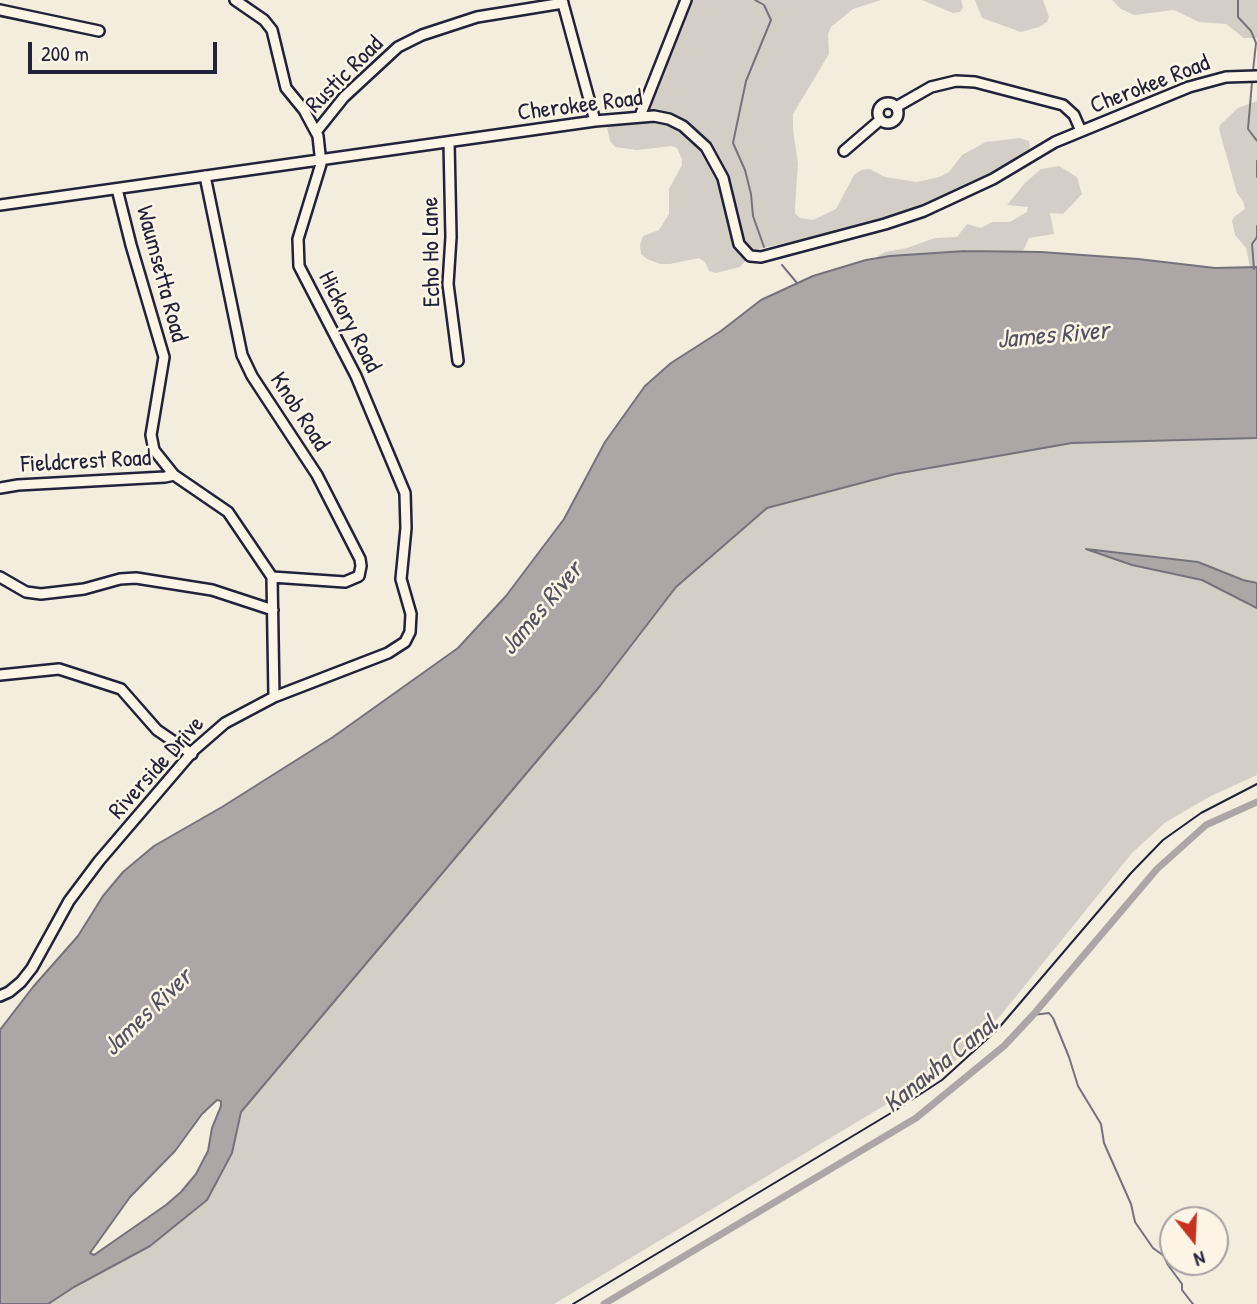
<!DOCTYPE html>
<style>
body{margin:0}
#map{position:relative;width:1257px;height:1304px;overflow:hidden;background:#f3edde;font-family:"Patrick Hand",sans-serif}
canvas{display:block}
.north{position:absolute;left:1159px;top:1206px;width:70px;height:70px;box-sizing:border-box;background:#fcf5e5;border:2px solid #a5a1a1;border-radius:50%;rotate:162deg;font-size:19px;font-weight:700;line-height:28px;text-align:center;color:#22223b}
.north::after{content:'';display:block;margin:auto;width:24px;height:32px;background:#c8321e;clip-path:polygon(50% 0,100% 100%,50% 72%,0 100%)}
.scale{position:absolute;left:28px;top:42px;width:189px;height:32px;box-sizing:border-box;border:4px solid #22223b;border-top:0;padding-left:9px;font-size:21px;line-height:24px;white-space:nowrap;color:#22223b;-webkit-text-stroke:5px #fcf5e5;paint-order:stroke}
</style>
<div id="map">
<canvas width="1257" height="1304"></canvas>
<div class="north">N</div>
<div class="scale">200 m</div>
</div>
<script>
const g = document.querySelector('canvas').getContext('2d');
g.lineJoin = 'round';
function paint(path, color) { g.fillStyle = color; g.fill(path, 'evenodd'); }
const shape = rows => new Path2D(rows.map(r => 'M' + r).join(''));
function strokePath(path, color, width, dash) { g.strokeStyle = color; g.lineWidth = width; g.lineCap = dash ? 'butt' : 'round'; g.setLineDash(dash || []); g.stroke(path); }
function write(font, color, halo, rows, align = 'center') {
  g.font = font + ' "Patrick Hand",sans-serif'; g.lineWidth = 5; g.setLineDash([]); g.textBaseline = 'middle'; g.strokeStyle = halo; g.fillStyle = color; for (const [text, x, y, turn = 0] of rows) {
    g.save(); g.translate(x, y); g.rotate((+turn || 0) * Math.PI / 180); g.textAlign = isNaN(turn) ? turn : align; if (halo) g.strokeText(text, 0, 0); g.fillText(text, 0, 0); g.restore();
  }
}
const green = shape([
 [690,0,881,0,853,9,831,27,828,34,829,54,793,114,793,129,798,164,795,206,795,213,800,218,813,220,836,209,854,175,861,170,870,169,885,177,917,182,939,177,949,172,962,155,986,142,1020,138,1029,141,1030,148,1020,158,946,197,871,224,754,250,740,267,716,273,709,271,705,262,699,258,670,264,660,264,647,259,641,254,640,245,643,236,659,230,669,214,669,189,682,165,682,159,677,148,672,146,637,150,615,147,610,141,607,128,610,125,641,120,688,12],
 [922,0,961,0,963,8,960,12,953,13],
 [975,0,1043,0,1049,17,1047,22,1039,27,1021,32,982,18],
 [1112,0,1257,0,1257,38,1244,38,1226,24,1199,22,1174,10,1134,15,1121,9],
 [1257,101,1257,267,1250,267,1246,248,1235,235,1232,221,1234,217,1245,209,1243,201,1237,193,1219,129,1220,125,1238,108],
 [1059,166,1077,177,1082,194,1063,214,1050,213,1054,234,1029,238,1023,251,965,251,875,258,885,252,907,248,935,238,957,237,967,224,981,228,992,222,1010,222,1027,212,1028,207,1007,205,1025,183,1041,169],
 [1257,438,1257,775,1211,796,1166,822,1132,853,1001,1015,955,1061,902,1095,554,1304,48,1304,74,1287,232,1153,240,1112,600,686,676,587,767,508,895,474,1072,443]
]);
const water = shape([
 [965,251,1041,252,1138,259,1215,268,1257,267,1257,438,1072,443,895,474,767,508,676,587,600,686,241,1112,232,1153,207,1200,150,1246,74,1287,48,1304,0,1304,0,1030,33,987,78,936,103,896,123,872,154,846,222,807,333,737,458,648,506,596,564,519,605,442,645,386,671,363,721,331,761,300,813,276,866,260,890,256,965,251],
 [217,1100,221,1101,221,1106,212,1128,208,1151,196,1174,181,1192,166,1205,94,1255,90,1253,130,1197,175,1151,202,1114,217,1100],
 [1086,549,1198,562,1243,580,1257,583,1257,608,1202,580,1132,565,1086,549]
]);
const stream = shape([
 [755,0,764,5,771,20,746,81,733,143,745,170,751,194,753,216,764,247],
 [1238,0,1238,17,1251,31,1256,43,1253,71],
 [1252,82,1248,129,1257,141],
 [1257,161,1257,177],
 [782,265,797,283],
 [1254,269,1252,244,1257,237,1257,226],
 [1033,1015,1049,1013,1053,1018,1069,1057,1078,1086,1101,1124,1104,1143,1131,1204,1135,1222,1153,1248,1164,1256,1168,1265,1182,1284,1182,1290,1193,1304]
]);
const canal = shape([
 [604,1304,916,1118,1004,1046,1033,1015,1157,869,1206,825,1257,802]
]);
const minor = shape([
 [562,0,595,121],
 [0,10,99,31],
 '878 113a10 10 0 1 1 20 0a10 10 0 1 1-20 0Z',
 [896,107,931,87,956,81,975,82,1063,105,1074,115,1081,131],
 [640,116,686,0],
 [316,132,344,97,398,47,422,35,477,17,563,3],
 [449,142,451,237,448,284,458,361],
 [844,151,880,120],
 [205,176,242,355,252,376,317,475,360,559,361,566,359,576,345,582,272,577],
 [117,189,131,245,164,357,151,435,154,450,174,475,228,512,272,577,274,697],
 [0,205,595,121,654,116,669,119,683,126,706,147,723,178,739,244,750,256,761,257,885,224,924,211,993,179,1055,142,1189,87,1226,77,1257,76],
 [0,488,18,485,165,477,174,475],
 [0,577,26,592,41,594,84,589,120,579,136,578,212,590,273,610],
 [0,675,59,669,121,689,157,730,192,754],
 [0,996,9,992,21,982,32,968,69,901,99,861,194,750,225,723,274,697,388,653,405,642,410,632,411,614,401,579,406,528,405,493,356,376,299,266,298,239,321,164,318,136,304,110,286,88,272,30,264,20,235,0]
]);
const rail = shape([
 [573,1304,896,1110,942,1080,997,1030,1131,873,1163,840,1201,813,1257,784]
]);
const streetNames = [
 ["Rustic Road",345,75,-45],
 ["Cherokee Road",1150,85,-21],
 ["Cherokee Road",580,106,-7],
 ["Echo Ho Lane",432,252,-91],
 ["Waumsetta Road",161,274,75],
 ["Hickory Road",349,322,63],
 ["Knob Road",299,412,57],
 ["Fieldcrest Road",86,462,-3],
 ["Riverside Drive",157,768,-48]
];
const waterNames = [
 ["James River",1053,336,-5],
 ["James River",542,609,-50],
 ["James River",148,1013,-44],
 ["Kanawha Canal",941,1065,-39]
];
paint(green, '#d4cfc6');
paint(water, '#aca7a6');
strokePath(water, '#75727b', 2);
strokePath(stream, '#75727b', 2);
strokePath(canal, '#aca7a6', 7);
strokePath(minor, '#22223b', 14);
strokePath(minor, '#fcf5e5', 9);
strokePath(rail, '#22223b', 2);
write('24px', '#22223b', '#fcf5e5', streetNames);
write('italic 26px', '#525160', '#fcf5e5', waterNames);
</script>
